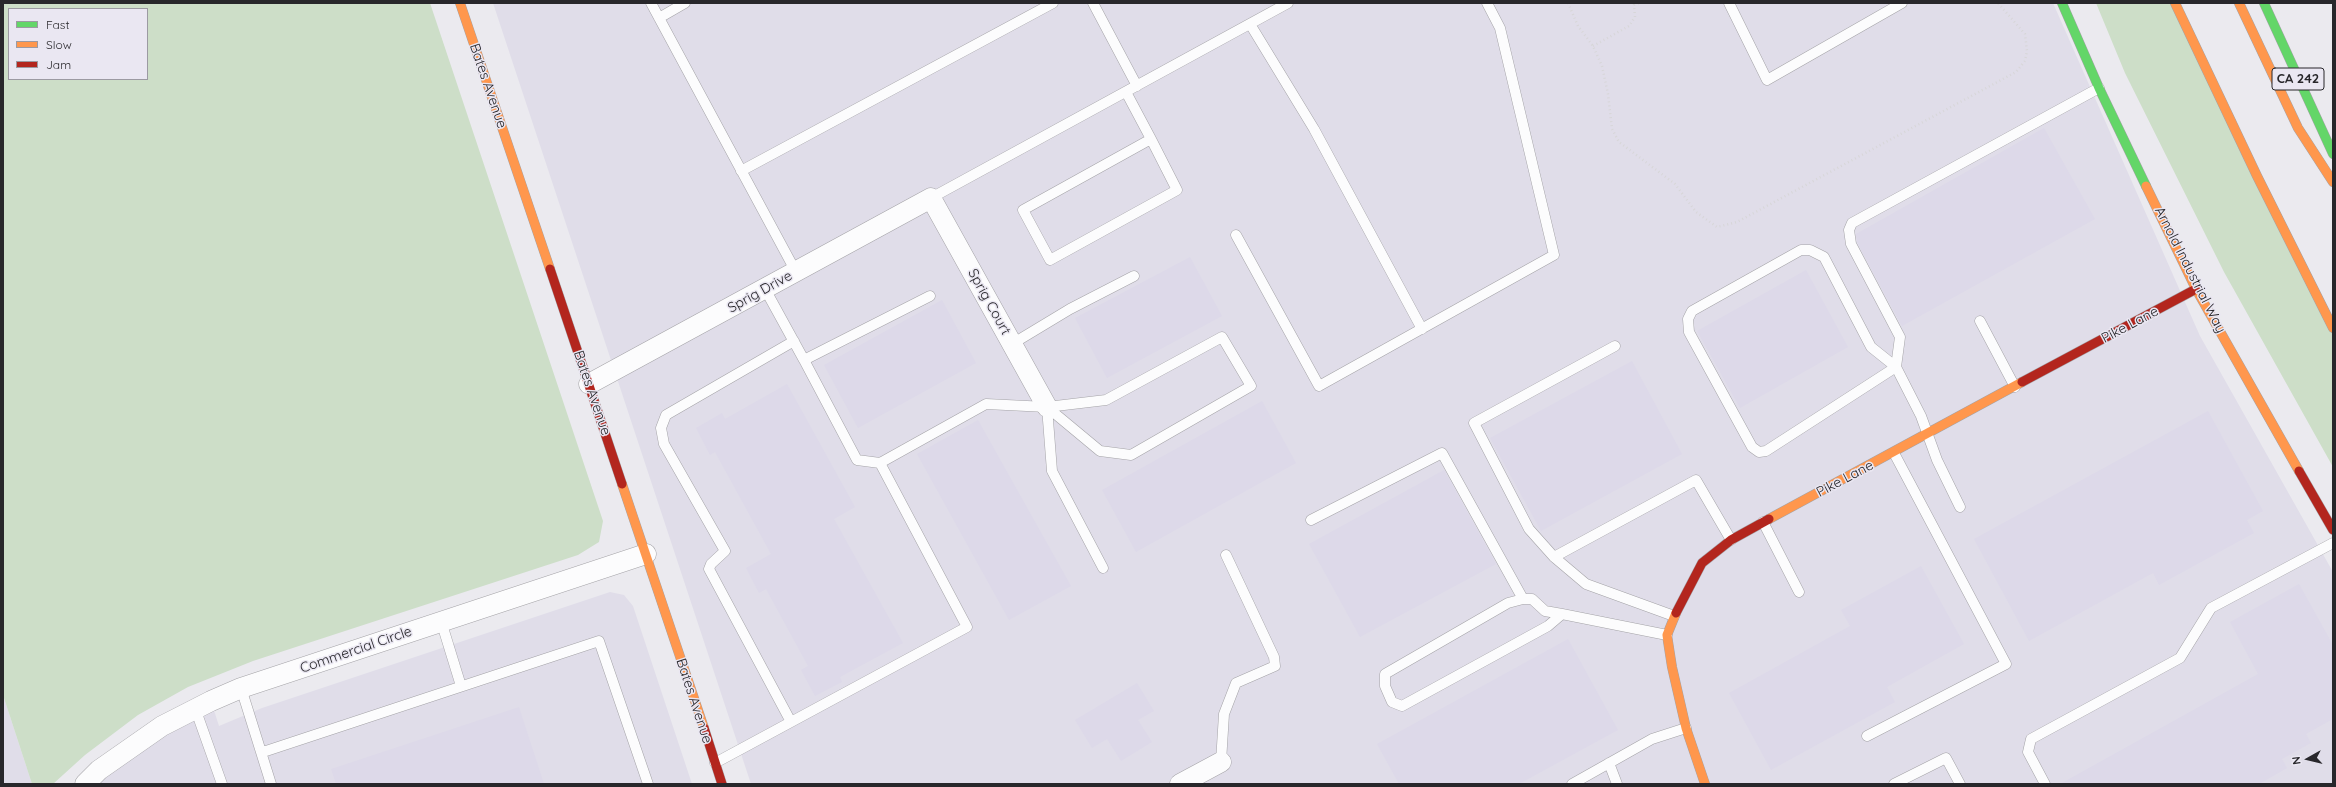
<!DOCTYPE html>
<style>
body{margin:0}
#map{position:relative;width:2336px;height:787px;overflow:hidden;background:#ebeaef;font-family:Quicksand,sans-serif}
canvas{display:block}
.frame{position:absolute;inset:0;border:4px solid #28272b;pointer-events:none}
.legend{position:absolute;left:8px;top:8px;width:140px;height:72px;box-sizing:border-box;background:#eae7f2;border:1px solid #9c9aa2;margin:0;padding:5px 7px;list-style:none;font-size:12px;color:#28272b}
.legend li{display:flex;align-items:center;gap:8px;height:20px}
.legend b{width:20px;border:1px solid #9c9aa2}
.north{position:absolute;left:2288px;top:739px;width:40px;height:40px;-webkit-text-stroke:3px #eae7f2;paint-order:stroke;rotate:262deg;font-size:11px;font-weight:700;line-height:16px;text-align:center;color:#28272b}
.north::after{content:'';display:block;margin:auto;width:14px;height:18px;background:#28272b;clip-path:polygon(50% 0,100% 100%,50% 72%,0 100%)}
</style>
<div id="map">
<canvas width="2336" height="787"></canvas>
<div class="frame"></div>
<ul class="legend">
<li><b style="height:5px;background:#63d668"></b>Fast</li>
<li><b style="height:5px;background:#ff974d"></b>Slow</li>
<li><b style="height:5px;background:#b3261e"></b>Jam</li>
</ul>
<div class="north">N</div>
</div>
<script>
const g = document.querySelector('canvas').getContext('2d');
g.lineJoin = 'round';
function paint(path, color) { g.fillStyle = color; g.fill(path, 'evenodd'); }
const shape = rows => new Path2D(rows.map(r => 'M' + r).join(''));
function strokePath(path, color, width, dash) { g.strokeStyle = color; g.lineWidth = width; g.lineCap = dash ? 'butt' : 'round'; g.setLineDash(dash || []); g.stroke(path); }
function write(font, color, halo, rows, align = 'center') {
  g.font = font + ' Quicksand,sans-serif'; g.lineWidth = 3; g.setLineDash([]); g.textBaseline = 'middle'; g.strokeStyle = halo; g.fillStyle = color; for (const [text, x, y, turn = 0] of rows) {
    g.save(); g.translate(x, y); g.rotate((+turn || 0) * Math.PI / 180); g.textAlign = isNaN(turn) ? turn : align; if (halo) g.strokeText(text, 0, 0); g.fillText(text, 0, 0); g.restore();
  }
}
const built = shape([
 [493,3,2053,3,2200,336,2333,572,2333,784,751,784],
 [610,592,624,595,633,606,692,784,85,784,211,701,219,726,262,708],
 [3,695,32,784,3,784]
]);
const green = shape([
 [3,3,430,3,603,521,599,542,578,555,253,661,188,687,138,715,85,755,53,784,32,784,3,695],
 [9,9,147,9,147,79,9,79],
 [2096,3,2175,3,2333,328,2333,467,2224,272,2125,73]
]);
const building = shape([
 [2044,128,2095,219,1902,326,1857,242,1856,234],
 [1190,257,1222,316,1107,378,1075,318],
 [1806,270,1848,347,1740,408,1697,331],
 [942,300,976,363,858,428,824,365],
 [1632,361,1682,454,1541,531,1490,438],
 [787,384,855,507,834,519,903,643,840,677,842,682,815,696,801,670,808,666,766,589,759,593,746,568,771,554,715,452,710,455,696,428,722,413,725,419],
 [1262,401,1296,463,1136,552,1102,490],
 [2208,411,2263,511,2247,520,2254,533,2159,585,2153,573,2029,641,1974,539],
 [978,420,1071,586,1009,620,917,454],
 [1444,470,1496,564,1360,637,1309,544],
 [1921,566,1964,644,1887,687,1895,702,1771,770,1729,693,1850,626,1841,610],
 [2299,584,2333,645,2333,719,2306,734,2311,743,2282,759,2287,768,2259,784,2060,784,2258,674,2230,622],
 [1568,639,1618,730,1519,784,1399,784,1377,744],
 [1137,683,1154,711,1138,720,1152,742,1121,761,1107,739,1092,748,1075,720],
 [519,707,544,784,336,784,331,769]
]);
const path = shape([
 [1568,3,1578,26,1593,46,1602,66,1608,94,1612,129,1619,142,1675,184,1696,212,1717,227,1737,222,2016,72,2025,61,2027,51,2025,34,1998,3],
 [1593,46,1629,26,1635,17,1634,5,1639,3]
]);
const lane = shape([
 [651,3,796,272],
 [1093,3,1137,86],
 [1729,3,1767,80,1902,3],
 [659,18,685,3],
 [1250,24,1314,129,1422,329],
 [1126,92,1151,139,1177,190,1050,260,1023,210,1151,139],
 [741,171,1053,3],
 [931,198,1288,3],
 [1236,235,1319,386,1554,255,1500,28,1487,3],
 [765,289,804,360],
 [1980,321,2015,387],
 [1012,344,1070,309,1134,276],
 [1615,346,1474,423,1529,529,1554,557,1586,584,1674,616],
 [1047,407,1052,471,1103,568],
 [880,463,857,460,804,360,930,296],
 [1960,507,1937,460,1921,416,1896,367,1871,347,1824,257,1810,250,1801,250,1692,311,1688,319,1689,332,1752,447,1759,452,1766,451,1896,367,1900,337,1851,244,1849,230,1852,223,2099,88],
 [1311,520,1442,453,1523,599],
 [1763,522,1799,592],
 [1554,557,1696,480,1731,540],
 [1562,614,1548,626,1402,706,1392,702,1385,686,1385,674,1508,603,1523,599,1532,599,1545,611,1562,614,1667,635],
 [441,621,461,686],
 [241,688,271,784],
 [195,708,222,784],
 [791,722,709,569,711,564,725,551,664,444,661,428,666,415,794,341],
 [1867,736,2006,664,1894,453],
 [263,752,599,641,648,784],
 [1221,762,1224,714,1236,683,1275,666,1274,657,1226,555],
 [715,763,967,627,880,463,986,404,1047,407,1106,400,1222,337,1251,386,1131,455,1100,451,1047,407],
 [1609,763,1617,784],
 [1572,784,1652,739,1686,728],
 [1894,784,1946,758,1960,784],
 [2045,784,2028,752,2031,739,2180,658,2211,608,2333,543]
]);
const street = shape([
 [589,384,931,198,1047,407],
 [85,784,99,770,162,726,211,701,241,688,646,554],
 [1180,784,1221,762]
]);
const fast = shape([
 [2062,3,2099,88,2146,186],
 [2264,3,2333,154]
]);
const slow = shape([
 [460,3,550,269],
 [2175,3,2257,176,2333,328],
 [2239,3,2298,128,2333,182],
 [2146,186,2196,289,2299,471],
 [622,484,704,728],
 [1769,519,2022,382],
 [1676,613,1667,635,1672,667,1686,728,1705,784]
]);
const jam = shape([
 [550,269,622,484],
 [2022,382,2196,289],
 [2299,471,2333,530],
 [1676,613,1702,563,1731,540,1769,519],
 [704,728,722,784]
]);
const shields = [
 [2298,79,52]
];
const shieldNames = [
 ["CA 242",2298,79]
];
const streetNames = [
 ["Bates Avenue",488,86,71],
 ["Arnold Industrial Way",2190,270,63],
 ["Sprig Drive",760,292,-29],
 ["Sprig Court",989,302,61],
 ["Pike Lane",2130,325,-28],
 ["Bates Avenue",592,393,71],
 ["Pike Lane",1845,479,-28],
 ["Commercial Circle",356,650,-19],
 ["Bates Avenue",694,701,72]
];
paint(built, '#e0dde9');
paint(green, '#cddec8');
paint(building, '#ddd9e9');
strokePath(lane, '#a4a3a7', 11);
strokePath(street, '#a4a3a7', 21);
strokePath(fast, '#a4a3a7', 10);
strokePath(slow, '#a4a3a7', 10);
strokePath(jam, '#a4a3a7', 10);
strokePath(path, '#d7d6d8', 2.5, [1, 3]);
strokePath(lane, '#fcfcfd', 10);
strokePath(street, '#fcfcfd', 20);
strokePath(fast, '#63d668', 9);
strokePath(slow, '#ff974d', 9);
strokePath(jam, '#b3261e', 9);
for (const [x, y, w] of shields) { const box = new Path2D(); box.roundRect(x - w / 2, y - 11, w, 22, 3); g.fillStyle = '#eae7f2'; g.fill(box); strokePath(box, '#28272b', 1); }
write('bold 13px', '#28272b', null, shieldNames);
write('14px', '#28272b', '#eae7f2', streetNames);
</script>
